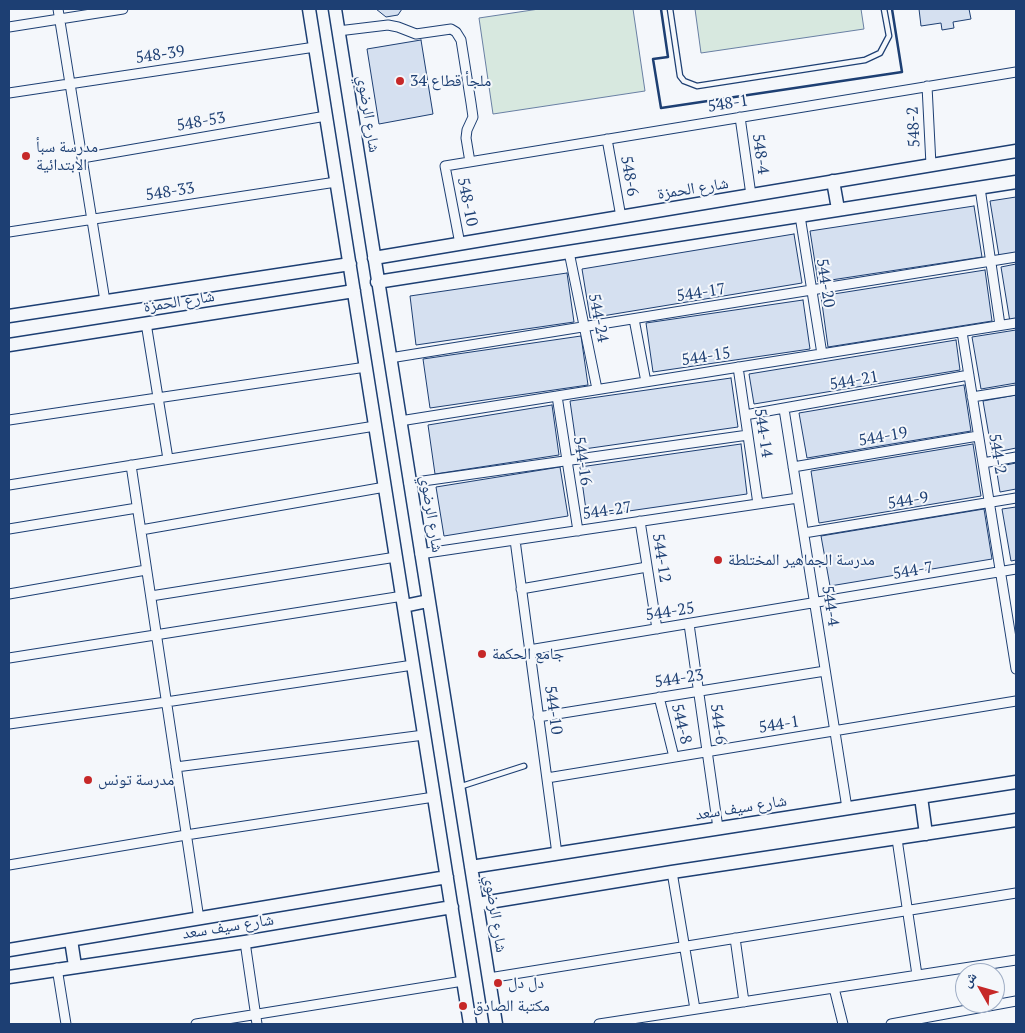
<!DOCTYPE html>
<meta charset="utf-8">
<style>
body{margin:0}
#map{position:relative;width:1025px;height:1033px;overflow:hidden;background:#f4f7fb;font-family:"PT Serif","Noto Naskh Arabic",serif}
canvas{display:block}
.frame{position:absolute;inset:0;border:10px solid #1d3f73;pointer-events:none}
.north{position:absolute;left:955px;top:963px;width:50px;height:50px;box-sizing:border-box;background:#f4f7fb;border:1px solid #9eadc5;border-radius:50%;rotate:308deg;font-size:14px;font-weight:700;line-height:20px;text-align:center;color:#1d3f73}
.north::after{content:'';display:block;margin:auto;width:18px;height:22px;background:#c62828;clip-path:polygon(50% 0,100% 100%,50% 72%,0 100%)}
</style>
<div id="map">
<canvas width="1025" height="1033"></canvas>
<div class="frame"></div>
<div class="north">ش</div>
</div>
<script>
const g = document.querySelector('canvas').getContext('2d');
g.lineJoin = 'round';
function paint(path, color) { g.fillStyle = color; g.fill(path, 'evenodd'); }
const shape = rows => new Path2D(rows.map(r => 'M' + r).join(''));
function strokePath(path, color, width, dash) { g.strokeStyle = color; g.lineWidth = width; g.lineCap = dash ? 'butt' : 'round'; g.setLineDash(dash || []); g.stroke(path); }
function write(font, color, halo, rows, align = 'center') {
  g.font = font + ' "PT Serif","Noto Naskh Arabic",serif'; g.lineWidth = 4; g.setLineDash([]); g.textBaseline = 'middle'; g.strokeStyle = halo; g.fillStyle = color; for (const [text, x, y, turn = 0] of rows) {
    g.save(); g.translate(x, y); g.rotate((+turn || 0) * Math.PI / 180); g.textAlign = isNaN(turn) ? turn : align; if (halo) g.strokeText(text, 0, 0); g.fillText(text, 0, 0); g.restore();
  }
}
const green = shape([
 [539,9,633,9,645,91,493,114,479,18,539,9],
 [695,9,861,9,864,29,701,53,695,9]
]);
const building = shape([
 [376,9,402,9,398,15,386,17,376,9],
 [919,9,969,9,971,19,953,22,954,28,942,30,941,23,921,26,919,9],
 [421,40,433,114,379,124,367,49,421,40],
 [1016,197,1016,253,999,256,990,201,1016,197],
 [974,206,982,257,818,282,810,231,974,206],
 [794,234,802,283,590,318,582,269,794,234],
 [1016,264,1016,321,1010,322,1001,267,1016,264],
 [985,270,992,321,828,347,821,296,985,270],
 [567,273,574,322,416,345,410,296,567,273],
 [803,300,810,349,653,372,646,323,803,300],
 [1016,330,1016,383,981,389,972,337,1016,330],
 [581,336,588,385,430,408,423,359,581,336],
 [956,340,960,370,754,404,749,374,956,340],
 [731,378,738,427,577,450,570,401,731,378],
 [964,385,971,431,807,458,799,413,964,385],
 [1016,395,1016,448,992,453,983,401,1016,395],
 [552,405,559,455,435,474,428,425,552,405],
 [741,444,747,494,587,517,580,467,741,444],
 [973,444,981,496,819,523,811,471,973,444],
 [1016,463,1016,489,1000,492,996,467,1016,463],
 [560,467,568,516,444,536,436,487,560,467],
 [1016,507,1016,560,1011,561,1002,509,1016,507],
 [984,509,992,559,830,586,821,536,984,509]
]);
const lane = shape([
 [670,9,680,76,684,81,697,86,865,60,880,53,889,36,884,9],
 [459,787,524,766]
]);
const street = shape([
 [58,9,105,301],
 [9,27,123,9],
 [338,31,388,25,398,27,416,34,451,29,456,32,461,40,471,103,473,117,467,130,466,138,470,162],
 [927,86,931,165],
 [9,93,315,47],
 [740,117,751,195],
 [607,139,621,217],
 [82,158,326,116],
 [980,188,1000,325],
 [800,216,822,354],
 [9,232,336,182],
 [460,244,445,166,1016,72],
 [569,252,597,389],
 [634,319,646,382],
 [146,323,168,459],
 [962,332,1016,669],
 [390,358,1016,257],
 [738,367,758,504],
 [557,396,578,531],
 [972,397,1016,390],
 [784,409,847,808],
 [745,415,969,375],
 [9,420,366,367],
 [400,421,1016,323],
 [983,463,1016,457],
 [131,465,199,919],
 [793,467,978,436],
 [409,483,748,435],
 [9,485,375,426],
 [640,521,657,629],
 [9,529,137,508],
 [141,530,385,487],
 [804,533,1016,498],
 [515,540,557,854],
 [420,554,798,498],
 [521,589,647,567],
 [9,594,146,570],
 [151,596,396,557],
 [689,624,718,828],
 [529,650,1016,569],
 [9,658,403,596],
 [659,697,674,757],
 [538,717,825,671],
 [9,724,166,702,413,665],
 [176,767,424,735],
 [547,778,1016,701],
 [897,839,917,975],
 [9,865,186,835,434,797],
 [672,872,695,1009],
 [735,938,744,1002],
 [245,942,257,1024],
 [57,968,66,1024],
 [489,978,1016,893],
 [834,988,843,1024],
 [196,1024,463,981],
 [599,1024,1016,960],
 [891,1024,1016,1001]
]);
const secondary = shape([
 [309,9,470,1024],
 [335,9,496,1024],
 [833,181,838,209],
 [374,258,1016,151],
 [377,282,1016,182],
 [9,316,350,264],
 [9,345,354,291],
 [404,606,428,601],
 [921,797,926,834],
 [471,867,1016,782],
 [477,904,672,872,1016,820],
 [71,940,75,966],
 [9,950,447,877],
 [9,977,245,942,452,907]
]);
const wall = shape([
 [661,9,668,57,653,59,661,108,902,72,892,9]
]);
const markers = [
 [400,81,5,"#c62828"],
 [26,156,5,"#c62828"],
 [718,560,5,"#c62828"],
 [482,654,5,"#c62828"],
 [88,780,5,"#c62828"],
 [498,983,5,"#c62828"],
 [463,1006,5,"#c62828"]
];
const streetNames = [
 ["548-39",160,55,-8],
 ["548-1",728,104,-9],
 ["شارع الرضوي",368,114,81],
 ["548-53",201,122,-10],
 ["548-2",914,127,-93],
 ["548-4",760,154,82],
 ["548-6",629,176,80],
 ["شارع الحمزة",693,189,-9],
 ["548-33",170,192,-9],
 ["548-10",467,202,79],
 ["544-20",825,283,81],
 ["544-17",701,293,-9],
 ["شارع الحمزة",179,302,-9],
 ["544-24",598,318,79],
 ["544-15",706,357,-9],
 ["544-21",854,381,-10],
 ["544-14",763,433,81],
 ["544-19",883,437,-10],
 ["544-2",997,454,81],
 ["544-16",582,461,81],
 ["544-9",908,501,-9],
 ["544-27",607,511,-8],
 ["شارع الرضوي",431,514,81],
 ["544-12",661,558,81],
 ["544-7",913,571,-10],
 ["544-4",830,606,81],
 ["544-25",670,612,-9],
 ["544-23",679,679,-9],
 ["544-10",553,710,82],
 ["544-8",681,724,76],
 ["544-6",718,724,82],
 ["544-1",779,725,-9],
 ["شارع سيف سعد",741,808,-9],
 ["شارع الرضوي",495,914,81],
 ["شارع سيف سعد",228,927,-9]
];
const poiNames = [
 ["ملجأ قطاع 34",410,81],
 ["مدرسة سبأ",36,147],
 ["الابتدائية",36,165],
 ["مدرسة الجماهير المختلطة",728,560],
 ["جامع الحكمة",492,654],
 ["مدرسة تونس",98,780],
 ["دل دل",508,983],
 ["مكتبة الصادق",473,1006]
];
paint(green, '#d7e8df');
strokePath(green, '#687fa3', 1);
paint(building, '#d5e0f0');
strokePath(building, '#1d3f73', 1);
strokePath(lane, '#1d3f73', 7);
strokePath(street, '#1d3f73', 11);
strokePath(secondary, '#1d3f73', 15);
strokePath(lane, '#f4f7fb', 4.5);
strokePath(street, '#f4f7fb', 9);
strokePath(secondary, '#f4f7fb', 12);
strokePath(wall, '#1d3f73', 2.5);
for (const [x, y, r, color] of markers) { const dot = new Path2D(); dot.arc(x, y, r, 0, 2 * Math.PI); g.fillStyle = color; g.fill(dot); strokePath(dot, '#f4f7fb', 2); }
write('16px', '#1d3f73', '#f4f7fb', streetNames);
write('16px', '#1d3f73', '#f4f7fb', poiNames, 'left');
</script>
